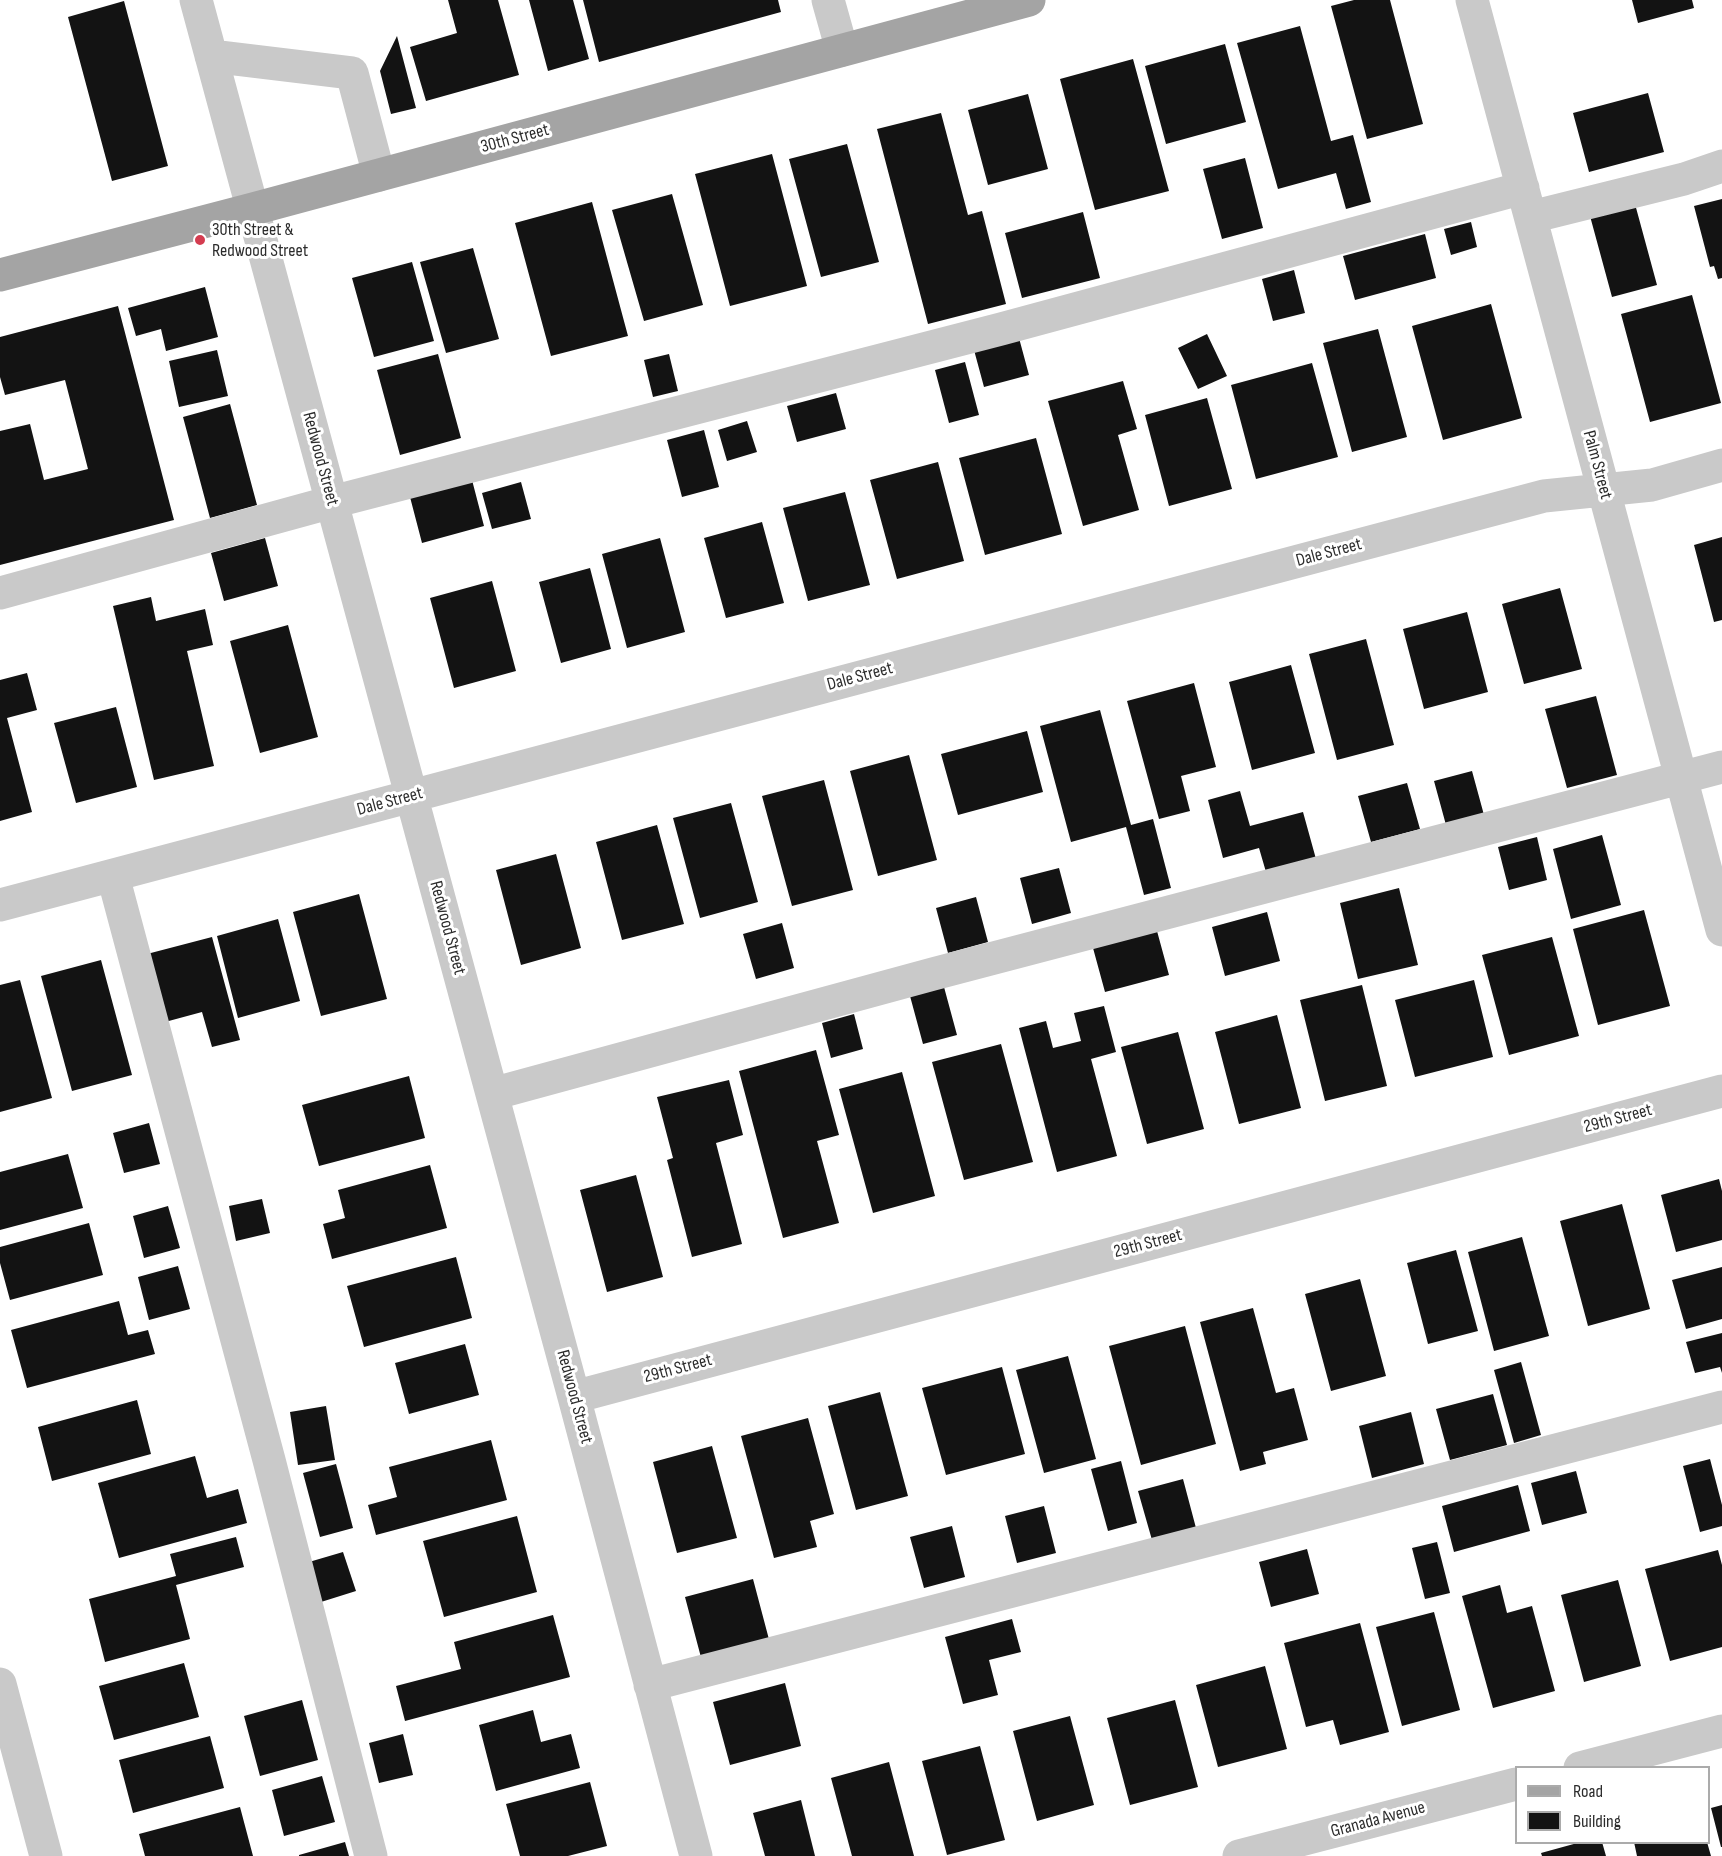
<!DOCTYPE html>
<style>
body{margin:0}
#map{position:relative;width:1722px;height:1856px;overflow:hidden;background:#fff;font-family:"Sofia Sans Condensed",sans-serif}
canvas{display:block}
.legend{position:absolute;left:1515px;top:1766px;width:195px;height:78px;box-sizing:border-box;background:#fff;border:2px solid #ababab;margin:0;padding:8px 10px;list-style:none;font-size:18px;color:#2c2c2c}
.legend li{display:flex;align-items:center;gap:12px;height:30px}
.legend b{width:30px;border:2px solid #ababab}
</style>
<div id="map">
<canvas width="1722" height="1856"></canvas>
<ul class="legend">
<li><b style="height:8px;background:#a4a4a4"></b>Road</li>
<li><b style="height:16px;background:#131313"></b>Building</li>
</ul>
</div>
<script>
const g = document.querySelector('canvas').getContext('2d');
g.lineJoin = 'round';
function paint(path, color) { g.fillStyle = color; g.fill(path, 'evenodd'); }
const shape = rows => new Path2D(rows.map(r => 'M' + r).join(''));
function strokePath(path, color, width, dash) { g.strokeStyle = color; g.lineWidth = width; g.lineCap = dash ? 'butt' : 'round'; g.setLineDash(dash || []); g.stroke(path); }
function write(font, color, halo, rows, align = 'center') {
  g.font = font + ' "Sofia Sans Condensed",sans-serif'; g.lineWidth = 6; g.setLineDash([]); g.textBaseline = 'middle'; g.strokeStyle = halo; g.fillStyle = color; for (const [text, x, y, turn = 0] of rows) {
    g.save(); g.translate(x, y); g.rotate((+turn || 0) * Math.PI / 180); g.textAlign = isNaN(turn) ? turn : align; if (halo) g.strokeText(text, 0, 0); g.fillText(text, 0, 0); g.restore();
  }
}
const building = shape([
 [448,0,498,0,519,75,426,101,410,47,457,33],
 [529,0,573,0,589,59,548,71],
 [583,0,778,0,781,12,599,62],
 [1354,0,1390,0,1423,124,1367,139,1331,6],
 [1632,0,1692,0,1694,8,1638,23],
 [124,1,168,166,112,181,68,17],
 [1300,26,1331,141,1353,135,1371,202,1346,209,1336,173,1278,189,1237,43],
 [397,36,416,108,391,114,380,71],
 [1225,44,1246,122,1166,144,1145,66],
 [1133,59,1169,191,1095,210,1060,79],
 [1648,93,1664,152,1589,172,1573,113],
 [1028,94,1048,169,988,185,968,110],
 [941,113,968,215,982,211,1006,304,928,324,877,129],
 [847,144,879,262,821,277,789,159],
 [772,154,807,286,730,306,695,174],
 [1245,158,1263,228,1222,239,1203,169],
 [672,194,703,305,644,321,612,210],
 [1722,199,1722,278,1718,279,1714,266,1710,267,1694,206],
 [592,202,628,336,551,356,515,223],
 [1635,204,1657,285,1612,297,1590,216],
 [1083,212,1100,278,1022,298,1005,233],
 [1471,222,1477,247,1451,255,1444,229],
 [1425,234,1436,278,1355,300,1343,256],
 [473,248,499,339,446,353,420,262],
 [412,262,434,341,374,357,352,278],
 [1294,270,1305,313,1273,321,1262,279],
 [205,287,218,337,166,351,161,329,136,336,128,308],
 [1692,295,1721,403,1650,422,1621,314],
 [1491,304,1522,418,1443,440,1412,326],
 [118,306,174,520,0,565,0,431,30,424,44,480,88,469,65,380,5,395,0,377,0,337],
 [1378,329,1407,437,1352,452,1323,343],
 [1207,334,1227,376,1198,389,1178,348],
 [1019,338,1029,375,984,387,974,350],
 [217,350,228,396,179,407,169,361],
 [438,354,461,438,400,455,377,370],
 [669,354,678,391,653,397,644,360],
 [965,362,979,415,949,423,935,370],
 [1312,363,1338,457,1256,479,1231,385],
 [1123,381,1137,429,1118,435,1139,510,1083,526,1048,401],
 [836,393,846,429,797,442,787,406],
 [1207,398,1232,489,1169,506,1145,415],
 [230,404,257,505,210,518,183,417],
 [747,421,757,452,727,461,718,430],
 [704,430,719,487,682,497,667,440],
 [1036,438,1062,534,985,555,959,458],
 [938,462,964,561,897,579,870,480],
 [472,480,484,526,422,543,410,497],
 [521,482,531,519,492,529,482,493],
 [845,492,870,585,808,601,783,508],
 [762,522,784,603,726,618,704,538],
 [1722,537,1722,620,1714,622,1694,545],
 [265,538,278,586,224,601,211,553],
 [660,538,685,632,627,648,602,554],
 [590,568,611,649,561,663,539,582],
 [492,581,516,671,454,688,430,598],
 [1560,588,1582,669,1524,684,1502,604],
 [151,597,156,621,205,609,213,645,187,651,214,766,154,780,113,606],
 [1467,612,1488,692,1424,709,1403,629],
 [288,625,318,737,260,753,230,641],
 [1366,639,1394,745,1337,760,1309,654],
 [1291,665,1315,753,1252,770,1229,682],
 [27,673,37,710,7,718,32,812,0,821,0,680],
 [1194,683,1216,767,1181,776,1190,811,1159,819,1127,701],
 [1596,696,1617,775,1567,788,1545,709],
 [116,707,137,787,76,803,54,723],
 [1100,710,1131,825,1153,819,1171,888,1144,895,1126,827,1071,842,1040,726],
 [1027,731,1043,792,958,815,941,754],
 [909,755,937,860,878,876,850,771],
 [1472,771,1484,815,1446,825,1434,781],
 [824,780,853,890,792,906,762,796],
 [1407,783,1420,829,1371,842,1358,796],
 [1240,791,1250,826,1303,812,1316,859,1266,872,1259,848,1223,858,1208,800],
 [731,803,758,902,700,918,673,818],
 [657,825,684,924,622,940,596,842],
 [1602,835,1621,905,1571,919,1553,849],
 [1537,837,1547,880,1509,890,1498,847],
 [556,854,581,948,521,965,496,870],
 [1059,868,1071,913,1032,924,1020,878],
 [1399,888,1418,965,1358,979,1340,903],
 [359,894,387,999,321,1016,293,912],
 [976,897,988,942,948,953,936,908],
 [1644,910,1670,1006,1598,1025,1573,929],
 [1267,912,1280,961,1225,976,1212,927],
 [278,919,300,1001,238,1018,217,936],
 [782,923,794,968,756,979,743,934],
 [1157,931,1169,975,1105,992,1093,948],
 [212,937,240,1040,212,1047,202,1012,165,1022,147,954],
 [1552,937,1579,1036,1509,1055,1482,955],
 [101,960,132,1075,72,1091,41,976],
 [20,980,52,1098,0,1112,0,985],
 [1474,980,1493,1057,1415,1077,1395,1000],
 [1362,985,1387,1086,1325,1101,1300,1000],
 [944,987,957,1035,923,1044,910,996],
 [1104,1006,1116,1052,1091,1059,1117,1156,1057,1172,1019,1028,1046,1021,1053,1048,1081,1041,1074,1013],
 [854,1014,863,1049,831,1058,822,1023],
 [1277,1015,1301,1108,1239,1124,1215,1032],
 [1178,1032,1204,1129,1147,1144,1121,1047],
 [1001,1044,1033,1162,964,1180,932,1062],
 [816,1050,839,1135,817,1141,839,1223,783,1238,739,1071],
 [902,1072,935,1196,873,1213,839,1089],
 [409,1076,425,1138,319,1166,302,1105],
 [729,1080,743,1135,716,1143,742,1244,692,1257,667,1160,673,1158,657,1097],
 [149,1123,160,1164,124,1173,113,1133],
 [68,1154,83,1208,0,1230,0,1172],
 [430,1165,447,1228,332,1259,323,1224,345,1218,338,1190],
 [636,1175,663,1277,607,1292,580,1190],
 [1719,1179,1722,1191,1722,1240,1676,1252,1661,1195],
 [262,1199,270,1233,236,1241,229,1206],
 [1622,1204,1650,1309,1588,1326,1560,1221],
 [168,1206,180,1248,144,1258,133,1216],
 [89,1223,103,1275,10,1300,0,1263,0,1247],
 [1522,1237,1549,1336,1494,1351,1468,1252],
 [1456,1250,1478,1331,1428,1344,1407,1263],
 [456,1257,472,1318,364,1347,347,1286],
 [178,1266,190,1309,149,1320,138,1277],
 [1722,1267,1722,1319,1686,1329,1672,1280],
 [1360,1279,1386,1376,1331,1391,1305,1294],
 [119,1301,128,1335,148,1330,155,1354,27,1388,11,1330],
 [1253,1308,1276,1393,1294,1388,1308,1440,1263,1452,1266,1464,1240,1471,1200,1322],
 [1185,1326,1216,1444,1141,1465,1109,1346],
 [1722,1333,1722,1373,1720,1367,1695,1373,1686,1342],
 [465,1344,479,1395,409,1414,395,1363],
 [1068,1356,1096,1459,1044,1473,1016,1370],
 [1521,1362,1541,1435,1514,1443,1494,1370],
 [1002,1367,1025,1454,946,1475,922,1388],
 [880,1392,908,1496,856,1510,828,1406],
 [1493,1394,1507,1445,1450,1460,1436,1409],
 [137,1400,151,1454,52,1481,38,1427],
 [326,1406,335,1460,298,1465,290,1412],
 [1411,1412,1424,1464,1372,1478,1359,1426],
 [808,1418,834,1514,810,1521,817,1547,774,1558,741,1436],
 [491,1440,507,1500,376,1535,368,1505,397,1497,389,1467],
 [712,1446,737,1538,677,1553,653,1462],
 [195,1456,207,1498,238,1489,247,1523,119,1558,98,1483],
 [1710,1459,1722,1505,1722,1526,1700,1532,1683,1466],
 [1121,1461,1137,1523,1108,1531,1091,1469],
 [336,1464,353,1528,320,1537,303,1473],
 [1576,1471,1587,1513,1542,1525,1531,1483],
 [1183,1479,1196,1528,1152,1540,1138,1491],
 [1518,1485,1530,1531,1454,1552,1442,1506],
 [1044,1506,1056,1553,1017,1563,1005,1516],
 [517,1516,537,1592,444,1617,423,1541],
 [952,1526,965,1577,924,1588,910,1537],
 [236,1537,244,1567,176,1585,190,1639,105,1662,89,1599,176,1576,170,1554],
 [1437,1542,1450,1593,1425,1599,1412,1548],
 [1307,1549,1319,1594,1271,1607,1259,1562],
 [1718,1550,1722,1565,1722,1647,1670,1661,1645,1569],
 [343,1552,356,1591,321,1602,309,1562],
 [753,1579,771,1647,703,1665,685,1597],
 [1618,1580,1641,1666,1584,1682,1561,1595],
 [1500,1585,1507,1613,1532,1606,1555,1691,1493,1708,1462,1596],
 [1434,1612,1460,1710,1402,1726,1376,1627],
 [553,1615,570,1677,405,1721,396,1686,461,1669,454,1642],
 [1012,1619,1021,1652,989,1660,998,1695,963,1704,945,1637],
 [1360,1623,1389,1732,1340,1745,1333,1720,1306,1727,1284,1643],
 [184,1663,199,1717,114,1740,99,1686],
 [1265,1666,1287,1749,1218,1767,1196,1685],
 [785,1683,801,1746,730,1765,713,1702],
 [302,1700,318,1760,260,1776,244,1716],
 [1175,1700,1198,1787,1130,1805,1107,1718],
 [533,1710,541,1742,571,1734,580,1768,496,1791,479,1725],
 [1070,1716,1094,1805,1037,1821,1013,1731],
 [403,1734,413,1775,379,1783,369,1743],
 [210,1736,224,1788,133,1813,119,1760],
 [980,1746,1005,1840,947,1855,922,1761],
 [889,1762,914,1856,852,1856,831,1778],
 [322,1776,335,1822,284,1836,272,1790],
 [590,1782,607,1846,568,1856,520,1856,506,1804],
 [801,1800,815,1856,765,1856,753,1813],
 [1722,1805,1722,1847,1721,1847,1711,1808],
 [240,1807,253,1856,145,1856,139,1834],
 [345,1842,349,1856,299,1856,299,1855],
 [1581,1842,1602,1842,1606,1856,1542,1856,1541,1853],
 [1634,1842,1707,1842,1711,1856,1637,1856]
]);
const minor = shape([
 [196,0,574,1397,696,1856],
 [828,0,842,50],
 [1472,0,1722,930],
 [211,56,352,73,379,175],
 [1531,217,1684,179,1722,166],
 [0,593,332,502,1001,329,1523,188],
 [113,876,269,1460,371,1856],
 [0,905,1544,496,1652,485,1722,465],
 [492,1094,933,974,1722,767],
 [574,1397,1722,1091],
 [0,1684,46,1856],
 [650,1685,1722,1407],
 [1580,1768,1722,1731],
 [1239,1856,1516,1784]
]);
const major = shape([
 [0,275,253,209,1029,0]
]);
const markers = [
 [200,240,6,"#d43c50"]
];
const streetNames = [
 ["30th Street",515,139,-15],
 ["Redwood Street",320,459,75],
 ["Palm Street",1597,465,75],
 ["Dale Street",1329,553,-15],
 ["Dale Street",860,677,-15],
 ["Dale Street",390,802,-15],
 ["Redwood Street",447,928,75],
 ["29th Street",1618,1119,-15],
 ["29th Street",1148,1244,-15],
 ["29th Street",678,1369,-15],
 ["Redwood Street",574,1397,75],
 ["Granada Avenue",1378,1820,-15]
];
const poiNames = [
 ["30th Street &",212,230],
 ["Redwood Street",212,251]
];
paint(building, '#131313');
strokePath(minor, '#c9c9c9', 33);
strokePath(major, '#a4a4a4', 33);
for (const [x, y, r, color] of markers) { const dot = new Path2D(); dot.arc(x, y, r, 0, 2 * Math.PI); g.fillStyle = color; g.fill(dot); strokePath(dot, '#fff', 2); }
write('18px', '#2c2c2c', '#fff', streetNames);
write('18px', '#2c2c2c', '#fff', poiNames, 'left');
</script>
